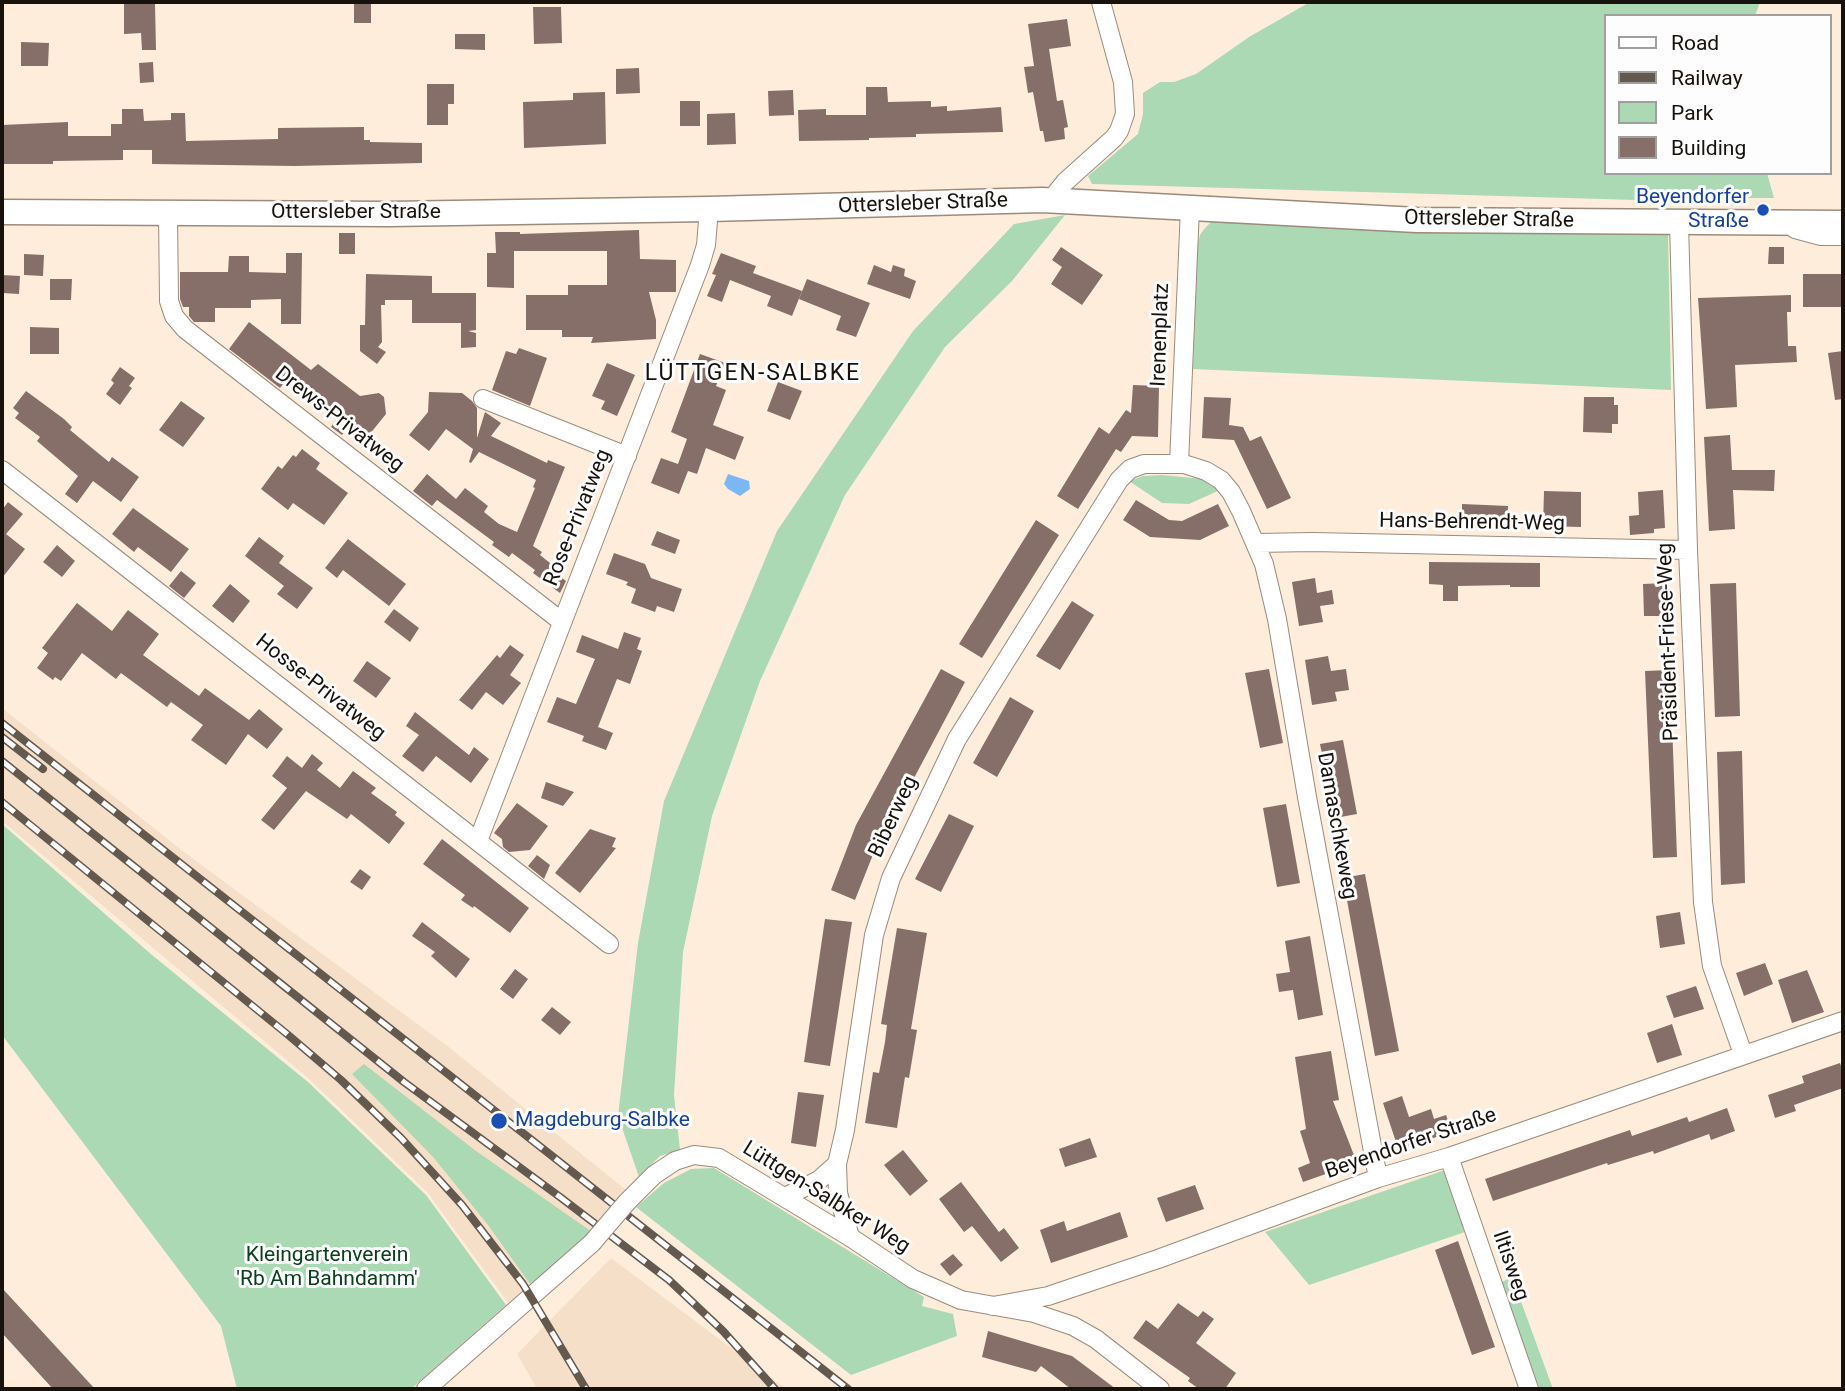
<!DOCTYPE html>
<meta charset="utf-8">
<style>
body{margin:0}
#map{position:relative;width:1845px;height:1391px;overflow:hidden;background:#ffeddb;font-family:Roboto,sans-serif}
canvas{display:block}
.frame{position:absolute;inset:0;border:4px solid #18120c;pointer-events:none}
.legend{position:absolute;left:1604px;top:14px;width:228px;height:161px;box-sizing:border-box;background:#fdfdfd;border:2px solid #a19f9d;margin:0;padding:9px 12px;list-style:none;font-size:21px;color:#18120c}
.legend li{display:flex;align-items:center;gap:14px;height:35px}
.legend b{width:35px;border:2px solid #a19f9d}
</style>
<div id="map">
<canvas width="1845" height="1391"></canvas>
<div class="frame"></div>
<ul class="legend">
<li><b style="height:9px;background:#fff"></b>Road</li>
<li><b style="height:9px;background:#63594f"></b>Railway</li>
<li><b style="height:19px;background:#aad9b3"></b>Park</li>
<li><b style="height:19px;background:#856f68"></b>Building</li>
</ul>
</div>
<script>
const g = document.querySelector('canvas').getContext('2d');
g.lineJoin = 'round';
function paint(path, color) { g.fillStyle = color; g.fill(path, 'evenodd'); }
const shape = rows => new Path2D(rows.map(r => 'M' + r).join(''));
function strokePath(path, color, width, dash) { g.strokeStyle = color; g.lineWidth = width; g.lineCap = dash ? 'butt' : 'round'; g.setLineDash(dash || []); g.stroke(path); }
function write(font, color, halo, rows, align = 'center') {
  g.font = font + ' Roboto,sans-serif'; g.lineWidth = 6; g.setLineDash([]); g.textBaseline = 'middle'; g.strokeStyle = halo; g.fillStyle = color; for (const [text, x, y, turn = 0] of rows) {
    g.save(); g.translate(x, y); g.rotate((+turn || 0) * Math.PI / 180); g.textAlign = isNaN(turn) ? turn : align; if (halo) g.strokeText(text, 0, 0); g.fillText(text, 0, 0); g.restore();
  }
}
const built = shape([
 [2,708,188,855,450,1048,626,1190,594,1229,509,1304,427,1192,308,1078,2,821],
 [611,1258,786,1389,537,1389,517,1354]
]);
const green = shape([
 [1310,2,1760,2,1755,16,1605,16,1605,173,1767,173,1774,198,1664,198,1650,194,1636,200,1092,184,1088,176,1138,134,1143,114,1143,93,1160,82,1174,82,1196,74,1249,37],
 [1065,215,1012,281,945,347,845,495,760,681,712,816,683,952,674,1095,680,1150,660,1156,639,1177,618,1116,638,943,664,801,777,531,913,331,1014,224],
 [1220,219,1668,232,1671,390,1193,369,1197,248,1200,235,1205,228,1211,222],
 [1162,475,1203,479,1220,490,1189,504,1162,503,1129,481,1143,476],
 [2,824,152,955,308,1082,426,1195,506,1305,411,1389,237,1389,221,1326,2,1035],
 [364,1064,476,1151,592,1232,565,1259,530,1284,488,1225,434,1158,352,1074],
 [714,1168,924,1297,922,1306,953,1314,957,1336,851,1375,636,1207,664,1183,691,1169],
 [1448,1169,1468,1231,1309,1285,1265,1232],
 [1512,1277,1553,1389,1537,1389,1500,1283]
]);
const water = shape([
 [728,474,749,481,750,489,740,496,728,489,724,484]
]);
const building = shape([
 [354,2,371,2,371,23,354,23],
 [124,4,155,4,156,50,142,50,141,33,124,34],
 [533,7,561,7,562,43,534,44],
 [1067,19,1071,46,1049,49,1057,101,1063,100,1068,127,1064,128,1065,139,1045,142,1043,131,1040,131,1033,92,1028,93,1024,67,1034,66,1028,24],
 [455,34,485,34,485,50,455,49],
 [21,42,49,43,48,66,21,66],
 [153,62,154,82,140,83,139,63],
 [639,68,640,93,616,94,616,69],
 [427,84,454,84,454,104,448,104,448,125,427,125],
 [866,87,887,87,888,102,931,101,931,107,947,106,947,111,1001,107,1003,132,916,134,916,137,869,138,869,140,799,141,798,110,826,109,826,115,866,115],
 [793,90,794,115,769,116,768,91],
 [605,92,606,144,524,148,523,102,573,100,573,93],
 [680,101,700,101,700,126,680,126],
 [122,109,143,109,144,121,171,120,171,113,185,113,186,141,278,139,278,128,364,127,364,140,370,140,370,142,422,143,422,163,295,166,152,164,152,150,123,150,123,160,53,161,53,164,2,164,2,125,68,122,68,136,111,136,111,124,122,124],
 [735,113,736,144,707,145,707,114],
 [639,230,640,259,676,260,676,292,649,292,656,320,656,339,591,343,593,337,562,337,562,330,526,330,526,295,568,295,568,285,607,285,607,251,514,251,514,288,487,287,487,253,496,253,495,232,520,232,520,234],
 [339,233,355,233,355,254,339,254],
 [1061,247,1103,275,1082,305,1051,284,1062,267,1052,260],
 [1769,247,1784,247,1784,264,1768,264],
 [286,253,302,253,301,324,281,324,281,299,251,300,251,308,215,308,215,322,194,322,189,316,189,307,183,307,180,299,180,272,228,272,229,256,249,256,249,272,286,273],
 [721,253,756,266,753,273,802,291,792,316,767,306,771,296,730,280,722,302,707,296,716,275,712,274],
 [24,254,44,255,43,276,24,275],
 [874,265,891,272,893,265,905,269,904,276,916,281,910,299,867,284],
 [366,274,432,276,432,293,476,293,476,330,468,331,476,333,476,347,461,348,461,323,412,323,412,300,385,300,385,305,381,305,382,342,378,347,386,352,377,364,360,351,360,325,365,325],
 [1803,274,1842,274,1842,307,1803,307],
 [2,275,20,276,19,294,2,293],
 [50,279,72,279,71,300,50,300],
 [807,279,870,303,856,337,836,330,841,316,799,299],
 [1791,295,1791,312,1787,312,1788,346,1796,346,1797,362,1735,365,1737,407,1706,409,1698,298],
 [249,322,311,370,318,364,360,396,379,393,384,397,386,414,365,440,348,427,342,435,331,427,339,415,289,377,280,388,229,349],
 [30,327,59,328,59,354,30,354],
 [519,348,547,358,530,406,492,390,506,351,516,354],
 [1843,351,1843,399,1835,400,1828,353],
 [700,354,725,363,716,386,726,390,713,425,744,437,735,460,706,448,697,474,688,471,679,494,651,483,661,458,678,464,687,439,671,432],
 [607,363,635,375,617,416,601,409,605,401,592,396],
 [120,367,135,378,129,386,132,388,120,405,106,394,114,383,111,380],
 [778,382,802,391,790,420,767,411],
 [1133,385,1159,386,1158,437,1132,436,1121,452,1116,449,1078,509,1057,496,1099,427,1109,434,1126,410,1131,413],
 [26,391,64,419,72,427,70,430,109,462,112,457,139,477,121,502,93,481,77,503,65,494,78,476,37,441,40,437,15,418,19,413,13,408],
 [429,392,462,393,472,401,477,408,477,438,485,412,501,423,491,436,547,463,548,460,565,467,533,546,542,552,540,555,560,571,557,574,566,581,560,593,533,573,535,570,512,553,509,557,492,545,494,542,437,500,432,506,413,491,427,474,456,499,465,488,488,506,484,512,499,524,517,532,535,488,533,487,536,480,479,452,471,463,469,462,473,449,446,429,429,451,409,435,428,412],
 [1204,397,1231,398,1229,425,1243,427,1250,441,1261,436,1291,498,1267,509,1234,440,1202,438],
 [1584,397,1614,397,1614,405,1618,405,1618,424,1612,424,1612,433,1583,432],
 [181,401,205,418,183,447,159,430],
 [1730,435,1732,470,1775,470,1774,491,1733,490,1735,529,1709,531,1704,437],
 [302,449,320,463,316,469,348,493,324,525,293,503,288,510,261,489,278,466,282,469,293,455,296,457],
 [1663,490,1665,528,1654,529,1654,533,1630,535,1629,516,1639,515,1638,492],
 [1544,491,1581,492,1581,527,1543,526],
 [1136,500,1169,520,1182,521,1218,504,1229,526,1200,540,1150,537,1123,520],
 [8,502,23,514,6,534,25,549,2,578,2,510],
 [1462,504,1508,506,1507,529,1462,528],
 [133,508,189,549,171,572,138,547,134,552,112,534],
 [1036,520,1059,535,982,658,959,644],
 [657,531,680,540,675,554,651,545],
 [259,537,284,556,279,563,313,588,297,609,277,594,284,586,245,556],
 [348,539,406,584,389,606,343,570,337,578,325,568],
 [57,545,75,561,62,577,43,562],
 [614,553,645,564,651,578,682,589,674,612,657,606,655,612,631,603,636,589,626,585,628,582,606,574],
 [1429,562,1540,563,1540,587,1510,587,1510,585,1458,586,1458,601,1443,601,1443,585,1429,584],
 [181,571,196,583,184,598,169,586],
 [1315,578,1317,593,1332,590,1334,604,1320,606,1323,622,1299,626,1292,582],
 [1666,583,1667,616,1644,616,1643,584],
 [1736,583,1740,716,1715,717,1710,584],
 [230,584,250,601,233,623,212,606],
 [1072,601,1094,615,1060,670,1036,656],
 [77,603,112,631,128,610,159,634,143,655,199,696,205,688,249,720,259,709,283,729,267,749,248,734,226,765,191,740,203,725,171,702,167,707,121,673,116,679,82,653,61,681,55,677,53,680,37,668,48,653,42,648],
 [394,609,419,628,410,642,384,622],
 [624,632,641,638,637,649,642,651,630,684,617,679,598,727,613,733,606,750,582,741,584,736,547,722,557,697,576,704,595,659,576,652,582,635,618,649],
 [510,645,524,655,510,675,521,683,503,705,486,692,472,710,459,700,497,655,500,658],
 [1328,656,1331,671,1346,669,1349,690,1335,692,1337,701,1312,705,1305,660],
 [367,661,391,678,376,698,353,681],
 [941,669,965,682,896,812,891,809,855,900,831,890,856,825],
 [1269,669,1283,743,1260,748,1245,673],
 [1670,670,1677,857,1653,858,1645,671],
 [1010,697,1034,711,997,777,973,763],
 [415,712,469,755,474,747,489,759,471,783,436,756,423,772,402,756,419,735,406,726],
 [1343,740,1357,814,1335,818,1320,744],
 [1742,751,1745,883,1721,885,1717,752],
 [312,754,323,763,317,770,340,788,353,771,376,788,371,793,397,812,395,815,405,823,389,844,351,814,347,819,306,791,274,830,261,820,287,788,272,776,287,756,302,768],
 [546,782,574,792,563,806,541,798],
 [517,803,548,826,530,850,509,852,503,847,502,839,494,833],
 [1286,804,1300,883,1277,887,1263,808],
 [949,814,974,826,941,892,915,879],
 [590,829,616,838,612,847,616,848,580,893,555,873],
 [442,839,529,908,510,933,474,906,473,908,461,900,465,895,423,864],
 [537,855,550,865,544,879,528,866],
 [360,869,371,877,362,890,350,882],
 [1365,874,1399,1051,1375,1056,1343,878],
 [1680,912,1685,944,1660,948,1656,916],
 [825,919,852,922,830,1066,804,1062],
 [422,922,470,959,456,978,431,956,435,952,412,936],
 [897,928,927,933,911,1029,917,1030,909,1078,905,1077,897,1128,865,1123,873,1072,879,1073,885,1042,887,1025,881,1024],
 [1310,936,1323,1015,1298,1020,1293,990,1279,992,1276,974,1290,972,1285,941],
 [1765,963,1773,984,1744,996,1736,973],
 [515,969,528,979,513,999,500,989],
 [1807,970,1824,1012,1792,1023,1778,980],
 [1696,986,1704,1009,1674,1018,1666,996],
 [552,1007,571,1022,560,1035,541,1020],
 [1672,1024,1682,1055,1657,1063,1647,1033],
 [1331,1051,1339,1100,1333,1101,1357,1163,1303,1182,1298,1168,1310,1163,1300,1131,1306,1129,1295,1057],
 [1840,1063,1843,1072,1843,1088,1794,1105,1796,1111,1775,1118,1768,1095,1804,1083,1802,1076],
 [798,1092,824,1095,816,1147,791,1143],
 [1402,1096,1409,1117,1431,1109,1434,1119,1446,1115,1452,1131,1399,1151,1383,1103],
 [1727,1108,1735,1131,1711,1140,1709,1134,1654,1154,1653,1151,1608,1165,1607,1163,1493,1201,1485,1179,1630,1130,1632,1136,1687,1117,1689,1122],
 [1090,1138,1097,1157,1065,1167,1059,1149],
 [903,1150,928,1181,910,1196,884,1165],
 [961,1182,999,1232,1004,1228,1019,1248,1001,1262,972,1226,964,1232,939,1199],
 [1195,1185,1204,1209,1166,1222,1157,1198],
 [1120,1212,1128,1237,1051,1263,1040,1230,1064,1221,1067,1231],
 [1458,1241,1495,1347,1472,1355,1435,1250],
 [953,1254,963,1265,950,1276,940,1264],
 [2,1288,95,1389,53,1389,2,1333],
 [1178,1303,1198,1317,1203,1311,1214,1319,1196,1343,1236,1373,1225,1389,1199,1389,1188,1381,1190,1378,1133,1338,1146,1320,1158,1329],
 [988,1331,1072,1356,1116,1389,1071,1389,1041,1366,1036,1372,982,1357]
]);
const minor = shape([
 [1055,201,1057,192,1065,182,1114,138,1119,131,1125,114,1123,82,1101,2],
 [168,213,169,301,174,316,185,329,561,621],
 [1679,223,1688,550,1703,902,1712,966,1743,1054],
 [1795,229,1821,236,1843,236],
 [483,399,627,456],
 [1179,463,1190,208],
 [2,470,609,944],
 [1256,543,1313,542,1688,550],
 [478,841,700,265,706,245,709,209],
 [1449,1157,1529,1389],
 [785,1197,819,1180,837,1164],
 [627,1202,654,1175,675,1161,694,1155,719,1158,850,1237,913,1279,961,1300,1034,1313,1073,1326,1096,1339,1160,1389],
 [850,1237,838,1193,837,1164,845,1130,874,935,891,878,957,739,1119,480,1130,469,1144,464,1184,464,1206,471,1221,480,1231,492,1241,511,1264,564,1277,619,1307,797,1378,1178],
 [993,1306,1048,1296,1158,1259,1378,1178,1449,1157,1843,1021],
 [426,1389,592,1243]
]);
const secondary = shape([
 [2,212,390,214,709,209,1042,200,1417,220,1843,223]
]);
const rail = shape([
 [2,723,848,1389],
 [2,737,43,769],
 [2,761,404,1082,560,1197,669,1280,723,1331,775,1389],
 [2,802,287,1034,341,1080,401,1138,462,1205,523,1284,586,1389]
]);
const minorBridge = shape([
 [592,1243,627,1202]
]);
const markers = [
 [1763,210,7,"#1a4fb4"],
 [499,1121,9,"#1a4fb4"]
];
const transitNames = [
 ["Beyendorfer",1749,198],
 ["Straße",1749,222],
 ["Magdeburg-Salbke",515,1121,"left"]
];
const streetNames = [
 ["Ottersleber Straße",923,204,-2],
 ["Ottersleber Straße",356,213],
 ["Ottersleber Straße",1489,220,1],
 ["Irenenplatz",1161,335,-88],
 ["Drews-Privatweg",339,420,38],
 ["Rose-Privatweg",578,518,-68],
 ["Hans-Behrendt-Weg",1472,523,1],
 ["Präsident-Friese-Weg",1669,642,-92],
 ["Hosse-Privatweg",320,688,38],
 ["Biberweg",894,817,-65],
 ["Damaschkeweg",1336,826,80],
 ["Beyendorfer Straße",1411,1144,-19],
 ["Lüttgen-Salbker Weg",826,1198,32],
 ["Iltisweg",1510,1266,71]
];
const parkNames = [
 ["Kleingartenverein",327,1256],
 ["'Rb Am Bahndamm'",327,1280]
];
const neighbourhoodNames = [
 ["LÜTTGEN-SALBKE",753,374]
];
paint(built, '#f6dfc8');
paint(green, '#aad9b3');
paint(water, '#7cb7f5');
paint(building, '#856f68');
strokePath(minor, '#9b8b7b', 20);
strokePath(secondary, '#9b8b7b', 27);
strokePath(minor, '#fff', 18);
strokePath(secondary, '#fff', 24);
strokePath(rail, '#63594f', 8);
strokePath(rail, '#fdfdfd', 5, [16]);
strokePath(minorBridge, '#9b8b7b', 20, []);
strokePath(minorBridge, '#fff', 18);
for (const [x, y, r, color] of markers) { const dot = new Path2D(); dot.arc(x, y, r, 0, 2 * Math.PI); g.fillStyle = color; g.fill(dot); strokePath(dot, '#fdfdfd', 2.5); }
write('21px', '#164399', '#fdfdfd', transitNames, 'right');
write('21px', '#18120c', '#fdfdfd', streetNames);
write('21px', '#0a411d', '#fdfdfd', parkNames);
g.letterSpacing = '2px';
write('23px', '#18120c', '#fdfdfd', neighbourhoodNames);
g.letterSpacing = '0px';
</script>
